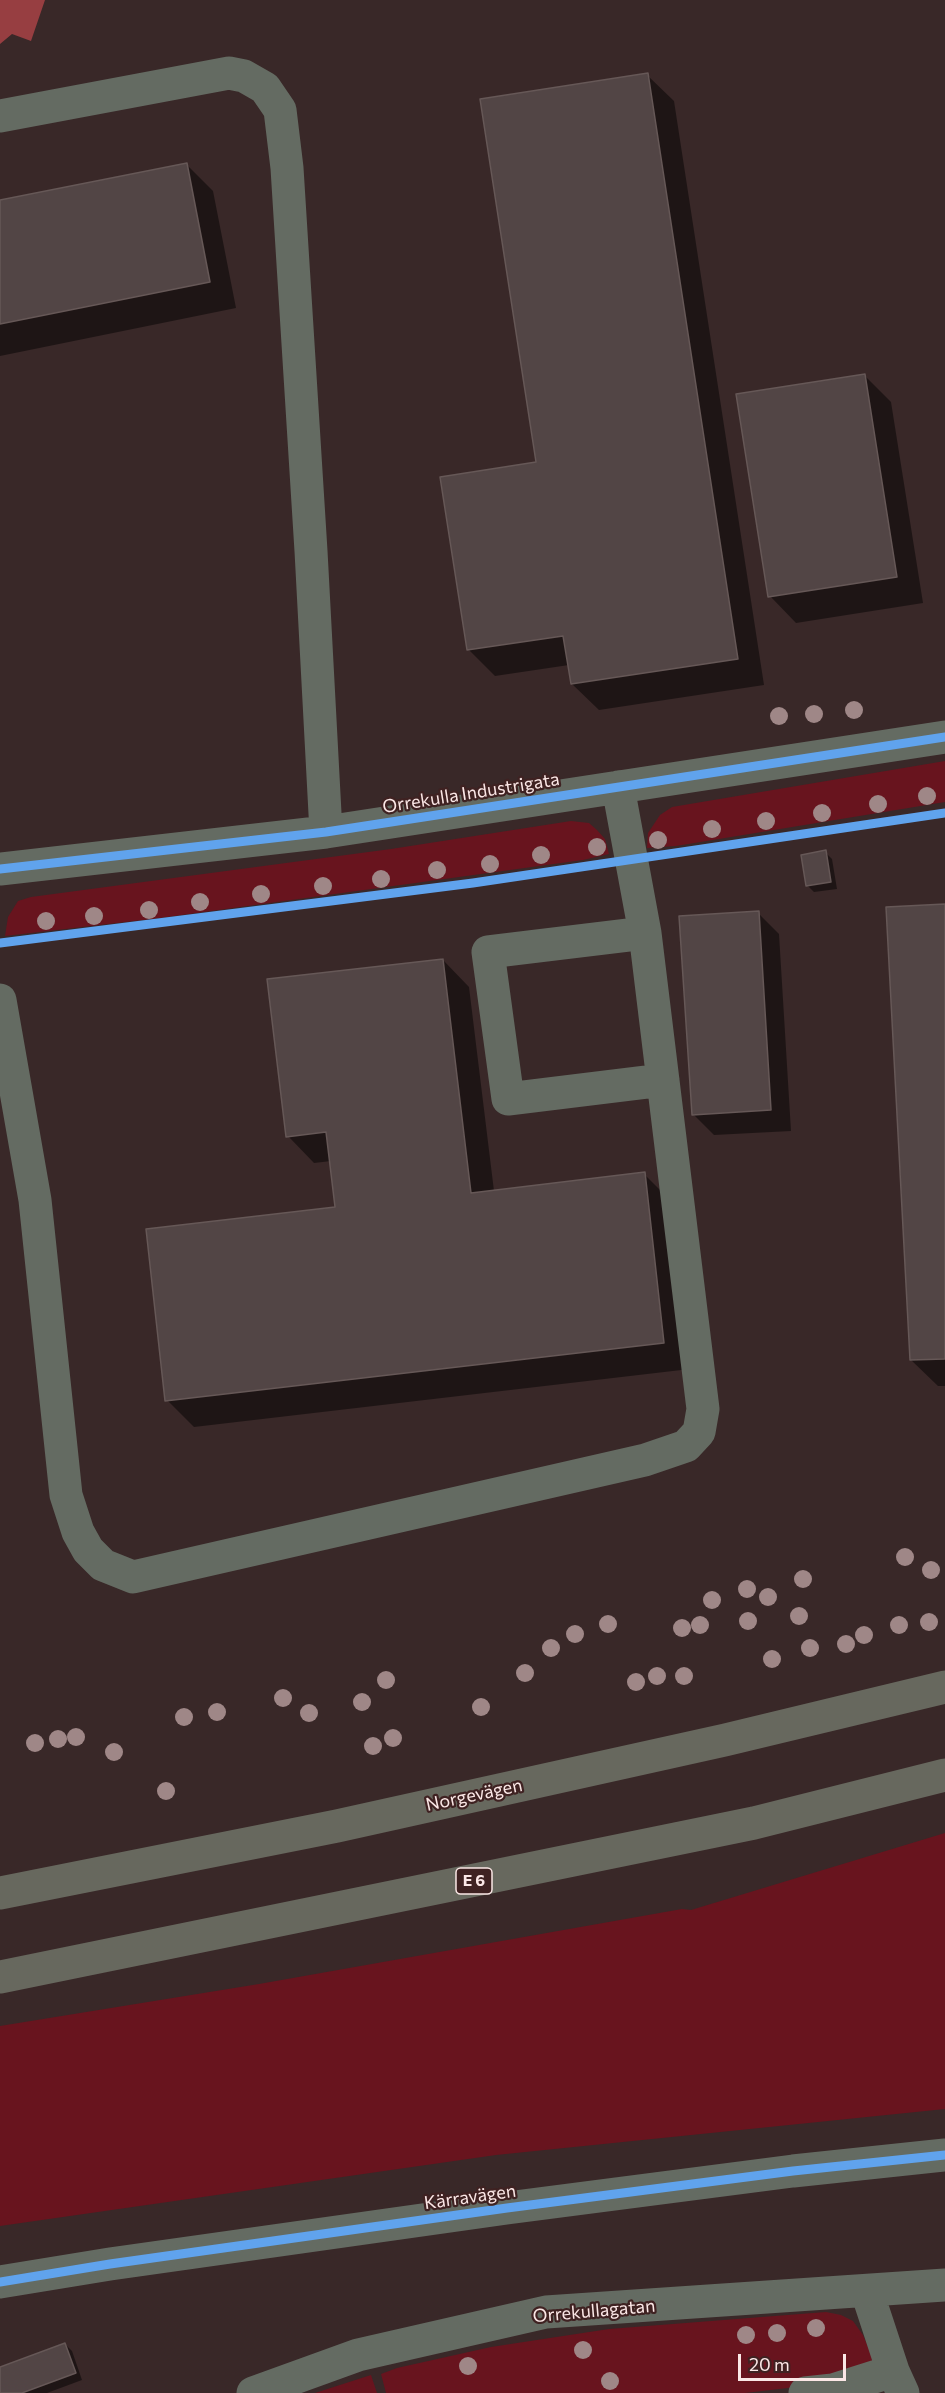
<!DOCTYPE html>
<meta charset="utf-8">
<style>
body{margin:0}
#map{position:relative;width:945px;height:2393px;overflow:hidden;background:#392828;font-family:Commissioner,sans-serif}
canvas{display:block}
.scale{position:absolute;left:738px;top:2354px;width:108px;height:27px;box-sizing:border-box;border:3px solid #fbe7e6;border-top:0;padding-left:8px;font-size:18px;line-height:21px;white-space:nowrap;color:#fbe7e6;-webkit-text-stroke:4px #3f2222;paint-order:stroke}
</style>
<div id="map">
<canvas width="945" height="2393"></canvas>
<div class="scale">20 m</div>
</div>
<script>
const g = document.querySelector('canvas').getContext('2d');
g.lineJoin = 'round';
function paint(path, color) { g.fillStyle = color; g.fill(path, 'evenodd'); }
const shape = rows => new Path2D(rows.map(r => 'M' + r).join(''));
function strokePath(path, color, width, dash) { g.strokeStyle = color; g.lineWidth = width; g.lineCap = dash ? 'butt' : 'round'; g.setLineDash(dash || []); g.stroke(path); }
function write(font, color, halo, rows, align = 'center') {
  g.font = font + ' Commissioner,sans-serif'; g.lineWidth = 4.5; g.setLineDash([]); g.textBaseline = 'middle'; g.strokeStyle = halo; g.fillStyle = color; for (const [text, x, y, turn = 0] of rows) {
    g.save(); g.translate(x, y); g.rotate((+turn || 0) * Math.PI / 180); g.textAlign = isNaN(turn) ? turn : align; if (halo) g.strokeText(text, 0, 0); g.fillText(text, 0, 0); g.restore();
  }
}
const green = shape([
 [945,761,945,802,676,846,647,848,648,833,660,815,672,807],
 [571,821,589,823,597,830,605,839,609,854,583,860,160,918,5,936,8,917,18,901,31,897,391,849],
 [945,1833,945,2109,496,2155,0,2226,0,2026,259,1984,682,1909,691,1910],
 [826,2312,841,2315,853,2321,863,2335,874,2361,822,2384,745,2393,386,2393,381,2374,397,2368,491,2347,609,2329],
 [371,2375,377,2393,315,2393]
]);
const water = shape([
 [0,0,45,0,31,41,12,34,0,44]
]);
const shadow = shape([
 [647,75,674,101,764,685,599,710,572,684,569,665,495,676,469,650,538,463],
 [186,164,213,191,236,308,0,356,0,202],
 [865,376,891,402,923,603,796,623,770,596],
 [825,852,832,859,837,889,814,892,807,885],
 [945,906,945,1386,938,1386,911,1360],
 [758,913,779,934,791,1131,714,1135,693,1114],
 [443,960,469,987,494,1191,644,1174,671,1201,690,1369,194,1427,167,1400,337,1208,331,1161,314,1163,288,1136],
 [65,2344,72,2351,82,2380,47,2393,0,2393,0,2369]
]);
const building = shape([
 [648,73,738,659,571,684,563,636,467,650,440,477,536,462,480,99,648,73],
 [187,163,210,282,0,324,0,200,187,163],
 [865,374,897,577,768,597,736,394,865,374],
 [826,850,831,882,806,886,801,855,826,850],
 [945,904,945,1359,910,1360,886,907,945,904],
 [759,911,771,1110,692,1115,679,916,759,911],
 [443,959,471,1193,645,1172,664,1343,165,1401,146,1229,335,1207,326,1132,286,1137,267,979,443,959],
 [65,2343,76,2373,22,2393,0,2393,0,2367,65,2343]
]);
const minor = shape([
 [0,116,229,73,244,76,265,88,280,110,287,168,311,551,326,832],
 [0,869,326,832,945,737],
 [645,933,488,952,508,1099,663,1080],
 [0,1000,35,1200,66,1495,78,1532,88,1550,103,1565,133,1577,645,1460,686,1446,699,1432,703,1409,645,933,618,787],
 [0,2282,110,2264,507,2208,793,2171,945,2155],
 [867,2292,893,2371,903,2393],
 [253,2393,358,2355,546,2312,945,2285],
 [805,2393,833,2390,893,2371]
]);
const highway = shape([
 [0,1893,337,1826,725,1740,945,1687],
 [0,1977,754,1823,945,1775]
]);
const cycleway = shape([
 [0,869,326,832,945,737],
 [0,943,473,883,945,813],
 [0,2282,110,2264,507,2208,793,2171,945,2155]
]);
const trees = [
 [854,710],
 [814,714],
 [779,716],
 [927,796],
 [878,804],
 [822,813],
 [766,821],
 [712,829],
 [658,840],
 [597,847],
 [541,855],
 [490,864],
 [437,870],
 [381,879],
 [323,886],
 [261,894],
 [200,902],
 [149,910],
 [94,916],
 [46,921],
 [905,1557],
 [931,1570],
 [803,1579],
 [747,1589],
 [768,1597],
 [712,1600],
 [799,1616],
 [748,1621],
 [929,1622],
 [608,1624],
 [700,1625],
 [899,1625],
 [682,1628],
 [575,1634],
 [864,1635],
 [846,1644],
 [551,1648],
 [810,1648],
 [772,1659],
 [525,1673],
 [657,1676],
 [684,1676],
 [386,1680],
 [636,1682],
 [283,1698],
 [362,1702],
 [481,1707],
 [217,1712],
 [309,1713],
 [184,1717],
 [76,1737],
 [393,1738],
 [58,1739],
 [35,1743],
 [373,1746],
 [114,1752],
 [166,1791],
 [816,2328],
 [777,2333],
 [746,2335],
 [583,2350],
 [468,2366],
 [610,2381]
];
const shields = [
 [474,1881,36]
];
const shieldNames = [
 ["E 6",474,1881]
];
const streetNames = [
 ["Orrekulla Industrigata",471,793,-9],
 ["Norgevägen",474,1795,-12],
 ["Kärravägen",470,2197,-8],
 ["Orrekullagatan",594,2311,-5]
];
paint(green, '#68141e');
paint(water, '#973e41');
paint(shadow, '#0007');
paint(building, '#524545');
strokePath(building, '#665857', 1.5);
strokePath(minor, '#646b62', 33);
strokePath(highway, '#67685e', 33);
strokePath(cycleway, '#60a3ed', 9);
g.fillStyle = '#9f8787';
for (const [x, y] of trees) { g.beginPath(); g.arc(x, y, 9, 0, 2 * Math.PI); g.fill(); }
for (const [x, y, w] of shields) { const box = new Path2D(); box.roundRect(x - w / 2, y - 13, w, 26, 4.5); g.fillStyle = '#3f2222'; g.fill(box); strokePath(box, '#fbe7e6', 1.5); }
write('bold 16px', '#fbe7e6', null, shieldNames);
write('18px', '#fbe7e6', '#3f2222', streetNames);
</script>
